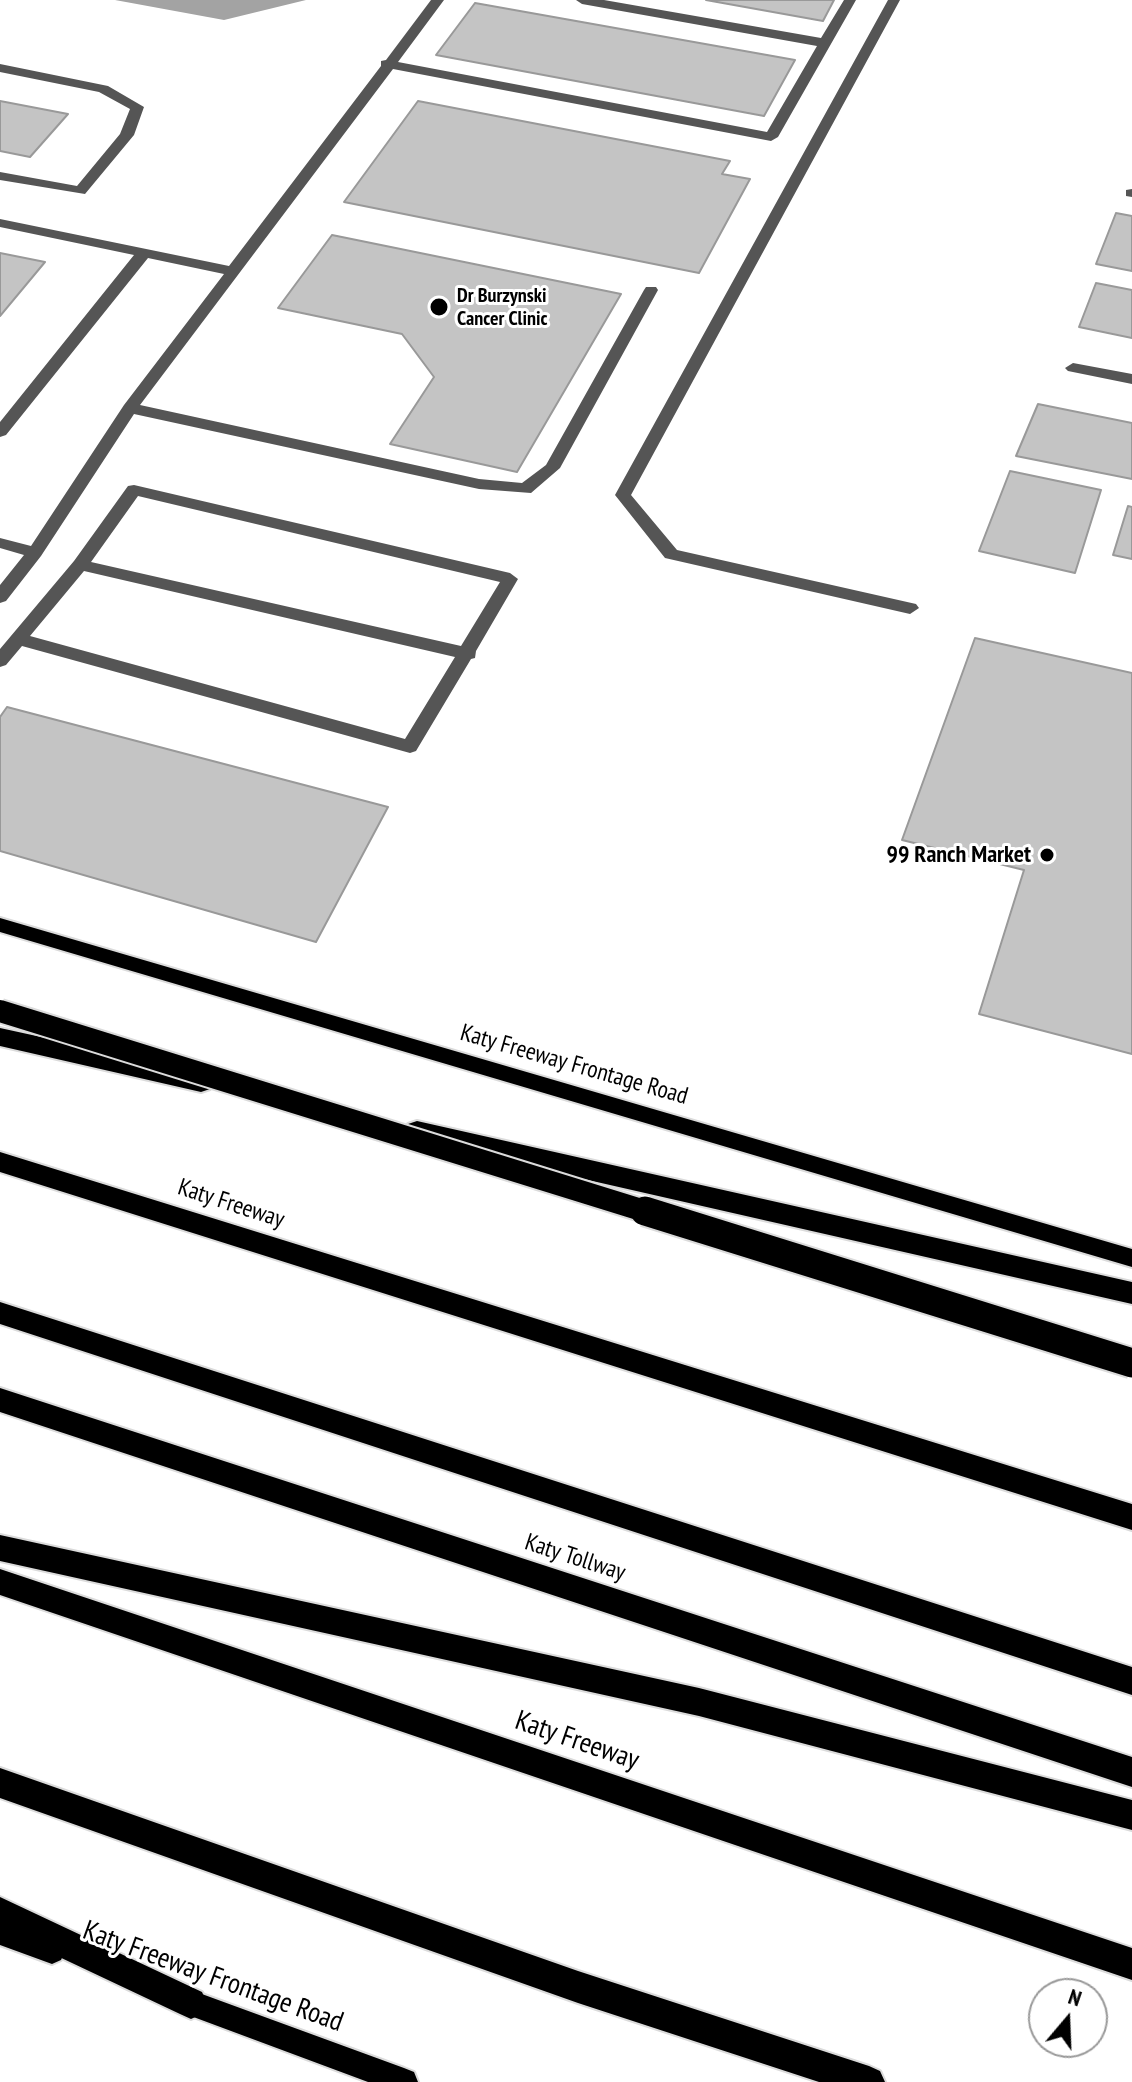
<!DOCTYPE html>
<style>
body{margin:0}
#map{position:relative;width:1132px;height:2082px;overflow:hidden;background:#fff;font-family:"PT Sans Narrow",sans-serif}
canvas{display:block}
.north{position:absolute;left:1028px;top:1978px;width:80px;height:80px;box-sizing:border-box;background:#fff;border:2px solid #999;border-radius:50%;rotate:19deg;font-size:22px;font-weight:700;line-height:32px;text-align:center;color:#000}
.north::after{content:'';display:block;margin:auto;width:28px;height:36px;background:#000;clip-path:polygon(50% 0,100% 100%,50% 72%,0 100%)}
</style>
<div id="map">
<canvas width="1132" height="2082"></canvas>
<div class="north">N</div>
</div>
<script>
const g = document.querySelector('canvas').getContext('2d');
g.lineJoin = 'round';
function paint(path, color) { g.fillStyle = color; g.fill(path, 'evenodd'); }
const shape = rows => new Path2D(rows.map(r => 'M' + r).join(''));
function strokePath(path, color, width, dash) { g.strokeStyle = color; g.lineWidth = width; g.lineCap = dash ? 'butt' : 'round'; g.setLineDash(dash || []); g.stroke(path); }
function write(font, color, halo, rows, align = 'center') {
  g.font = font + ' "PT Sans Narrow",sans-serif'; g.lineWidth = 6; g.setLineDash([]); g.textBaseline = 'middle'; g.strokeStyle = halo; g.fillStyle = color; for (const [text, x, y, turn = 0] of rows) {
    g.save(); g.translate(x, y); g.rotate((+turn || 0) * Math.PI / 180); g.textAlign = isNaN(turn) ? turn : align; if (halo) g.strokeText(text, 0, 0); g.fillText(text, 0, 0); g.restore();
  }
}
const water = shape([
 [115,0,306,0,224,20]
]);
const building = shape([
 [706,0,834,0,823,21,706,0],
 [475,3,795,60,764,116,436,55,475,3],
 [0,101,68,114,30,157,0,151,0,101],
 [418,101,730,161,722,174,750,179,699,273,344,202,418,101],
 [1116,213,1132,216,1132,271,1096,264,1116,213],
 [332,235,621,294,517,472,390,444,434,377,402,334,278,308,332,235],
 [0,253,45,262,0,316,0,253],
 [1096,283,1132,290,1132,338,1079,327,1096,283],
 [1038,404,1132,423,1132,479,1016,456,1038,404],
 [1010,471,1101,490,1075,573,979,551,1010,471],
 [1128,506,1132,507,1132,559,1113,555,1128,506],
 [975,638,1132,673,1132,1054,979,1014,1024,870,902,840,975,638],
 [7,707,388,807,316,942,0,851,0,717,7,707]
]);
const minor = shape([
 [431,0,444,0,398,62,767,132,817,46,582,4,576,0,604,0,821,38,844,0,856,0,778,137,771,141,393,69,140,405,479,479,522,483,546,465,644,290,646,287,656,287,658,290,560,468,531,493,479,489,134,414,41,556,6,601,0,603,0,585,24,555,0,548,0,538,31,546,124,405,224,274,148,258,6,435,0,437,0,422,134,255,0,227,0,219,229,266,381,66,381,61,386,60,431,0],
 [888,0,900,0,631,495,677,550,916,604,919,608,910,614,665,558,615,495,888,0],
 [0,64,108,86,144,107,134,135,85,194,0,180,0,172,77,186,120,134,130,109,99,92,0,72,0,64],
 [1132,189,1132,197,1126,196,1126,190,1132,189],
 [1073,363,1132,374,1132,384,1068,371,1065,368,1073,363],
 [134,485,510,573,518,579,476,651,475,658,471,659,416,751,410,753,22,646,6,665,0,667,0,649,74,561,128,486,134,485],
 [138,496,500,582,461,646,91,562,138,496],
 [84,571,455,657,405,739,30,636,84,571]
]);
const major = shape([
 [0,918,1132,1249,1132,1267,0,932,0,918],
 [0,1919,61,1942,65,1951,61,1960,52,1964,0,1945,0,1919],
 [180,1986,404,2068,414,2072,418,2082,368,2082,180,2012,171,2008,167,1999,171,1990,180,1986]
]);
const highway = shape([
 [0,1028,201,1072,210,1075,213,1082,210,1089,201,1092,0,1046,0,1028],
 [417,1121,1132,1282,1132,1304,417,1141,408,1138,405,1131,408,1124,417,1121],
 [0,1152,1132,1504,1132,1530,0,1172,0,1152],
 [0,1302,1132,1667,1132,1695,0,1324,0,1302],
 [0,1388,1132,1757,1132,1787,0,1412,0,1388],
 [0,1535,699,1688,1132,1800,1132,1830,699,1716,0,1561,0,1535],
 [0,1569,1132,1948,1132,1980,0,1595,0,1569],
 [0,1768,578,1971,869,2066,880,2071,885,2082,819,2082,578,2003,0,1798,0,1768],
 [0,1897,202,1992,207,2003,202,2014,191,2019,180,2014,0,1929,0,1897]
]);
const highwayBridgeFar1 = shape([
 [0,1011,651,1213]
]);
const highwayBridge = shape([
 [645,1211,1132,1363]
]);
const markers = [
 [439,307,10,"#000"],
 [1047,855,8,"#000"]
];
const farPoinames = [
 ["Dr Burzynski",457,296],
 ["Cancer Clinic",457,319]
];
const poiNames = [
 ["99 Ranch Market",1031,855]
];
const streetNames = [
 ["Katy Freeway Frontage Road",574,1065,16],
 ["Katy Freeway",231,1204,18],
 ["Katy Tollway",575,1558,18]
];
const nearStreetnames = [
 ["Katy Freeway",577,1741,19],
 ["Katy Freeway Frontage Road",213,1977,20]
];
paint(water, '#a3a3a3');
paint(building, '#c4c4c4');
strokePath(building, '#999', 2);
strokePath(major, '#dbdbdb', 4);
strokePath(highway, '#dbdbdb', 4);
paint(minor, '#555');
paint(major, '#000');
paint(highway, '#000');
strokePath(highwayBridgeFar1, '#dbdbdb', 26, []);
strokePath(highwayBridge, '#dbdbdb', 33, []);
strokePath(highwayBridgeFar1, '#000', 22);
strokePath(highwayBridge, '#000', 29);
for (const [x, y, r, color] of markers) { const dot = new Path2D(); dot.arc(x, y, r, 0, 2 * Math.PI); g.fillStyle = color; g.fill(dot); strokePath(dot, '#fff', 3); }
write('bold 20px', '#000', '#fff', farPoinames, 'left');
write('bold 24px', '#000', '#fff', poiNames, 'right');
write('24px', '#000', '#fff', streetNames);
write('28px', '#000', '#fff', nearStreetnames);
</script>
